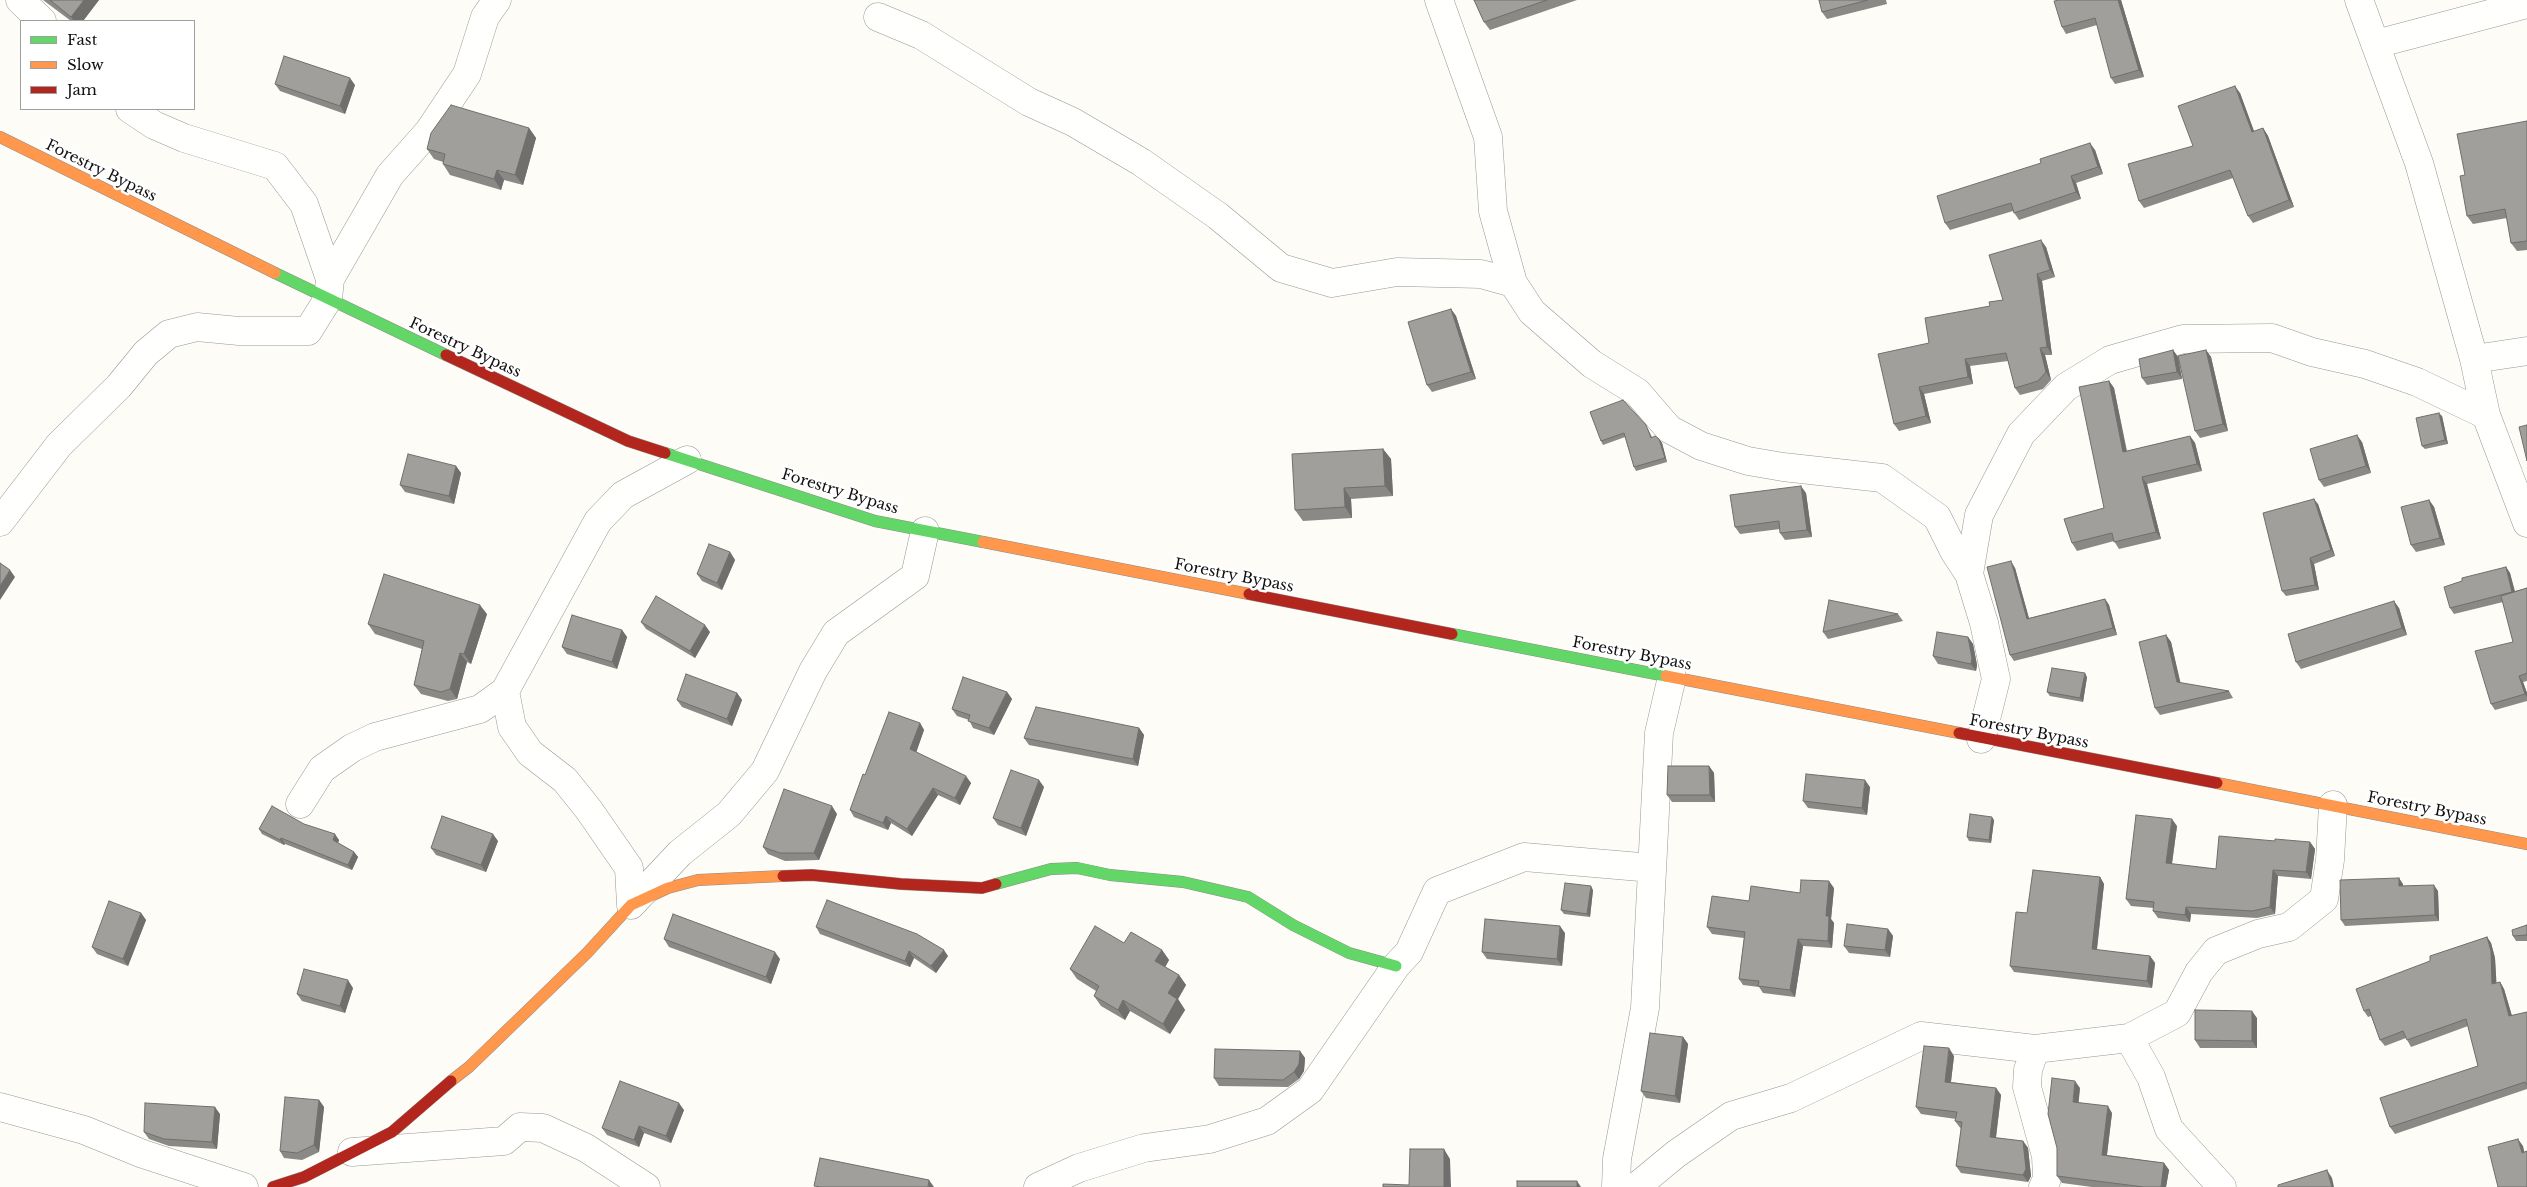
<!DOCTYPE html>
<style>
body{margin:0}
#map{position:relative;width:2527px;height:1187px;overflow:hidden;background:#fdfcf7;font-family:"Libre Baskerville",serif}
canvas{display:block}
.legend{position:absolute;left:20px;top:20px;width:175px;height:90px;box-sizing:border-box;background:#fff;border:1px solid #a0a0a0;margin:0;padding:6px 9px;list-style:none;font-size:15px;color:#111}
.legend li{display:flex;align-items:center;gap:10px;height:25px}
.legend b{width:25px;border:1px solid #a0a0a0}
</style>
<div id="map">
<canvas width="2527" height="1187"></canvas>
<ul class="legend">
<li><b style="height:6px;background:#63d668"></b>Fast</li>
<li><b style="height:6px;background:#ff974d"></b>Slow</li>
<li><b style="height:6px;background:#b3261e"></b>Jam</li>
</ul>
</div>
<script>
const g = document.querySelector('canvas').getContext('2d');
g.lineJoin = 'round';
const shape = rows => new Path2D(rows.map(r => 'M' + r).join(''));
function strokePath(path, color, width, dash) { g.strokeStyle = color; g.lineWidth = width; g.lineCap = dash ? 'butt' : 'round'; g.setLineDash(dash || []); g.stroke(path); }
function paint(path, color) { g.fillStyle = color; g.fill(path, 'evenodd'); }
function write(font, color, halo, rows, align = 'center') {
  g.font = font + ' "Libre Baskerville",serif'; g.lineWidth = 5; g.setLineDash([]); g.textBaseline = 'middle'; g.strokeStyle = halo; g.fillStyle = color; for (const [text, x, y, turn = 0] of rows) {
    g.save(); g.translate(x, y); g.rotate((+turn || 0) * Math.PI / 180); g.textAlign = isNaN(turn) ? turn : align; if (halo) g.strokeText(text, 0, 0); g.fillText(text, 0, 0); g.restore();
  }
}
const street = shape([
 [20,0,42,21],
 [1439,0,1488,137,1493,211,1513,283,1532,312,1592,364,1637,392,1669,429,1701,446,1748,461,1783,467,1882,478,1937,517,1954,551,1969,574,1984,623,1996,679,1981,739],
 [2359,0,2419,163,2474,359,2486,415,2527,523],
 [878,17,921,35,1029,102,1073,122,1141,162,1218,216,1281,268,1332,283,1397,272,1481,274,1513,283],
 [2376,44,2527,4],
 [130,109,154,125,184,138,275,166,304,204,330,279],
 [2474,359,2527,351],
 [0,522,59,445,119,386,146,353,169,334,197,327,239,331,308,331,328,299,330,279,390,175,429,131,467,74,485,17,497,0],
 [1969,574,1979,515,2021,434,2066,387,2110,360,2183,339,2272,338,2312,352,2365,364,2417,382,2486,415],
 [300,804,322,769,352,748,375,737,480,709,505,691],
 [631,905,629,868,589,810,565,780,530,753,512,727,505,691,598,521,623,495,687,460],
 [631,905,680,853,729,814,765,771,813,671,836,633,915,576,925,531],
 [2129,1038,2151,1077,2169,1129,2222,1187],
 [2035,1049,2028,1070,2027,1087,2046,1156,2047,1179,2043,1187],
 [0,1107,84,1130,143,1154,244,1187],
 [352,1152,504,1141,520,1127,543,1128,586,1148,646,1187],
 [1038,1187,1079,1168,1144,1148,1210,1139,1267,1121,1310,1090,1396,966,1409,952,1437,891,1524,857,1652,868],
 [1616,1187,1617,1159,1645,1008,1659,733,1672,677],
 [1636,1187,1676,1154,1731,1116,1791,1098,1921,1036,2035,1049,2129,1038,2177,1013,2199,972,2216,951,2258,934,2289,927,2324,899,2330,860,2333,805]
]);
const fast = shape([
 [275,273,446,355],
 [665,453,875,521,983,542],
 [1452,634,1666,676],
 [996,884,1051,869,1077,868,1110,875,1183,882,1248,897,1293,925,1349,953,1396,966]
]);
const slow = shape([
 [0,137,275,273],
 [983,542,1249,594],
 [1666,676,1959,733],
 [2217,783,2527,844],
 [451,1081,469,1067,587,953,631,905,668,888,698,880,783,876]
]);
const jam = shape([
 [446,355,628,441,665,453],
 [1249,594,1452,634],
 [1959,733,2217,783],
 [783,876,812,875,901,884,982,888,996,884],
 [273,1187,304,1177,392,1132,451,1081]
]);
const wall = shape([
 [43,0,99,0,83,21,71,21],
 [1474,0,1577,0,1490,30,1484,22],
 [1819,0,1886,0,1887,4,1827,19,1822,12],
 [2059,0,2121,0,2144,77,2115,84,2111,78,2097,25,2066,34,2062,27],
 [275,84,355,85,345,114,280,91],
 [2240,93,2254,132,2263,128,2268,136,2294,207,2253,223,2248,216,2233,178,2144,208,2139,201,2193,146],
 [2527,121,2527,250,2517,251,2511,243,2507,218,2473,224,2467,216,2465,175],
 [529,128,536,138,523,185,504,180,501,190,450,175,443,164,443,162,434,159,427,149],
 [2095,150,2103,174,2076,183,2081,199,2019,220,2013,211,1950,230,1945,223],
 [2046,247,2055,277,2042,281,2052,355,2045,355,2051,380,2043,389,2020,395,2015,388,2008,361,1970,366,1973,384,1924,394,1931,423,1899,431,1894,424,1929,343,1990,306,2003,300],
 [1451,309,1456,316,1476,379,1432,392,1427,385],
 [2173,350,2178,357,2182,379,2147,385,2142,378],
 [2206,350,2211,357,2228,431,2200,438,2195,431],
 [2109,381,2114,388,2127,451,2190,436,2195,443,2202,471,2147,484,2161,539,2119,549,2114,541,2077,551,2072,543,2104,508],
 [1590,412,1648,429,1652,437,1659,439,1662,443,1667,462,1636,471,1634,467,1625,437,1603,445,1601,441],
 [2442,416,2448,444,2425,449,2422,446],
 [2362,442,2371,473,2324,487,2319,480],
 [1383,449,1391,459,1393,496,1351,499,1352,518,1303,521,1295,510],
 [456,466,461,473,454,504,405,492,400,485],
 [1806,493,1812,537,1785,540,1780,533,1780,529,1740,534,1735,527],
 [2429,500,2434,507,2445,545,2416,552,2411,545],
 [2318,504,2335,556,2314,564,2319,590,2286,596,2282,591],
 [730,552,735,560,722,590,702,581,697,574],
 [2506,567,2510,573,2515,591,2527,588,2527,681,2523,682,2527,693,2527,701,2495,710,2491,704,2513,642,2503,602,2454,614,2450,608],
 [2015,568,2029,618,2105,599,2109,605,2117,635,2014,661,2010,655],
 [2399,608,2407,635,2301,669,2296,662],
 [487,614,471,664,467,662,457,699,448,701,421,694,414,685,422,649,375,634,368,624],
 [1898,614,1903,621,1828,639,1823,632],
 [641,622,710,632,695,658,646,629],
 [622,630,627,637,617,669,567,654,562,647],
 [2166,635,2171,642,2180,683,2229,691,2233,698,2160,715,2155,708],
 [1968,637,1973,644,1977,665,1976,671,1938,664,1933,656],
 [2087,677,2083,702,2050,696,2047,692],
 [1007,692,1012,699,994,735,973,728,969,720,957,716,952,709],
 [737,693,742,700,732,726,682,707,677,700],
 [920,723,924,730,916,752,971,783,960,805,938,795,912,836,891,823,888,830,854,817,850,810,865,775],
 [1139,728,1144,735,1138,766,1029,745,1024,738],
 [1709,766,1714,773,1715,802,1672,802,1667,795],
 [1044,787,1026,836,998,825,993,818],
 [1870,787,1867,815,1808,808,1803,801],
 [837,814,819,860,785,861,768,854,763,847],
 [1994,820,1991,843,1969,841,1967,837],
 [304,824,339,840,338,843,354,852,358,857,352,870,285,844,284,845,262,834,259,829],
 [2177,826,2172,864,2216,869,2275,841,2310,842,2315,849,2311,879,2278,876,2275,914,2257,918,2191,914,2190,922,2158,918,2153,911,2154,908,2131,906,2126,899],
 [498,841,486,872,436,855,431,848],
 [2100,877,2104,884,2097,950,2150,956,2155,963,2152,988,2014,972,2010,966,2027,913],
 [2403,884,2403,886,2438,891,2439,921,2345,926,2341,920],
 [1834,888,1831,919,1834,923,1832,948,1803,946,1795,997,1763,993,1759,987,1743,985,1739,979,1744,938,1712,934,1707,927,1800,893],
 [1593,890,1590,917,1564,914,1561,910],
 [141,913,146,920,128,966,97,954,92,947],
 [2527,925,2527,941,2516,941,2513,936],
 [816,927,948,956,936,973,914,958,910,967,820,934],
 [1888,929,1893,936,1890,957,1849,953,1844,946],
 [1565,933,1562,966,1487,959,1482,952],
 [2487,937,2491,943,2495,958,2496,983,2500,982,2504,989,2512,1016,2527,1012,2527,1089,2395,1134,2390,1127,2478,1066,2468,1026,2411,1047,2406,1038,2385,1046,2380,1040,2371,1016,2368,1017,2364,1011,2430,961],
 [664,939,780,959,771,984,669,947],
 [1124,943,1162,950,1169,960,1165,967,1179,975,1186,985,1178,999,1185,1010,1170,1034,1130,1011,1125,1020,1101,1006,1094,996,1096,991,1077,979,1070,969],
 [353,988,345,1013,302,1001,297,994],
 [2257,1018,2257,1048,2200,1048,2195,1040],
 [1683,1037,1688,1044,1680,1103,1646,1098,1641,1091],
 [1300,1051,1305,1058,1304,1071,1299,1079,1288,1087,1219,1086,1214,1078],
 [1954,1056,1951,1082,1996,1088,2001,1095,1996,1138,2023,1141,2028,1148,2031,1176,2028,1182,1961,1173,1956,1166,1961,1129,1955,1121,1956,1119,1921,1114,1916,1107],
 [2080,1088,2078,1102,2112,1113,2107,1155,2164,1163,2169,1170,2166,1187,2092,1187,2062,1183,2057,1176],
 [319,1100,324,1107,319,1152,302,1160,284,1158,280,1151],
 [684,1110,671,1143,644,1133,639,1147,607,1135,602,1128],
 [220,1114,217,1149,169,1146,149,1139,144,1132]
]);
const shadedWall = shape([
 [84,0,99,0,83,21,74,21,71,17],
 [2118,0,2121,0,2144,77,2139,70],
 [350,78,355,85,345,114,340,106],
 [2235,86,2240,93,2257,139,2252,132],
 [529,128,536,138,523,185,515,175],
 [2263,128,2268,136,2294,207,2289,200],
 [2090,143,2095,150,2103,174,2098,167],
 [497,170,504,180,501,190,494,179],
 [2071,176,2076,183,2081,199,2076,192],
 [2041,240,2046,247,2055,277,2050,270],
 [2037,274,2042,281,2052,355,2047,347],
 [1451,309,1456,316,1476,379,1471,372],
 [2040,348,2045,355,2051,380,2046,372],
 [2173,350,2178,357,2182,379,2177,372],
 [2206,350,2211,357,2228,431,2223,424],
 [1965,359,1970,366,1973,384,1968,377],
 [2109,381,2114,388,2128,459,2123,452],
 [1919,387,1924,394,1931,423,1926,416],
 [2439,413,2442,416,2448,444,2445,440],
 [2357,435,2362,442,2371,473,2366,466],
 [2190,436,2195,443,2202,471,2197,464],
 [1659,439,1662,443,1667,462,1665,458],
 [1383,449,1391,459,1393,496,1385,486],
 [456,466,461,473,454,504,449,496],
 [2142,477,2147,484,2161,539,2156,532],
 [1801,486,1806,493,1812,537,1807,530],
 [1344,488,1351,499,1352,518,1345,507],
 [2314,499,2318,504,2335,556,2331,550],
 [2429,500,2434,507,2445,545,2440,538],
 [730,552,735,560,722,590,717,583],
 [2310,558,2314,564,2319,590,2315,585],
 [2011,561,2015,568,2031,626,2027,619],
 [2506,567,2510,573,2516,598,2512,592],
 [10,570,15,577,0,600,0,586],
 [2105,599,2109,605,2117,635,2113,628],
 [2394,601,2399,608,2407,635,2402,628],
 [480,605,487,614,471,664,464,654],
 [705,625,710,632,695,658,690,651],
 [622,630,627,637,617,669,612,662],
 [2166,635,2171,642,2182,689,2177,682],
 [1968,637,1973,644,1977,665,1976,671,1971,664],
 [460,653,467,662,457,699,450,689],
 [2085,673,2087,677,2083,702,2080,698],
 [2519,676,2523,682,2527,693,2527,697,2525,694],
 [1007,692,1012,699,994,735,989,728],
 [737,693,742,700,732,726,727,719],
 [920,723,924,730,915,756,910,749],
 [1139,728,1144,735,1138,766,1133,759],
 [1709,766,1714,773,1715,802,1710,795],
 [966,776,971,783,960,805,955,798],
 [1039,780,1044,787,1026,836,1021,828],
 [1865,780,1870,787,1867,815,1862,808],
 [933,788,938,795,912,836,907,829],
 [832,806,837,814,819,860,814,853],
 [886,816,891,823,888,830,883,823],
 [1992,817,1994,820,1991,843,1989,840],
 [2172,819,2177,826,2171,870,2166,863],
 [335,834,339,840,337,846,333,840],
 [493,834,498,841,486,872,481,865],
 [281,838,285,844,284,845,280,840],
 [2310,842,2315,849,2311,879,2306,872],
 [354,852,358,857,352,870,348,865],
 [2273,870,2278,876,2275,914,2270,907],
 [2100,877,2104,884,2096,956,2092,949],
 [2399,878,2403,884,2403,892,2399,886],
 [1829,881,1834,888,1831,919,1834,923,1832,948,1828,941,1826,916],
 [2434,885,2438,891,2439,921,2435,915],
 [1591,886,1593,890,1590,917,1587,914],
 [2186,907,2191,914,2190,922,2185,915],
 [141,913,146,920,128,966,123,959],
 [1560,926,1565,933,1562,966,1557,959],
 [1888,929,1893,936,1890,957,1885,950],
 [2487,937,2491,943,2495,958,2497,991,2492,984],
 [1798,939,1803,946,1795,997,1790,990],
 [944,950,948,956,936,973,931,966],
 [1162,950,1169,960,1163,971,1155,961],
 [909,951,914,958,910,967,905,961],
 [775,952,780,959,771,984,766,977],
 [2150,956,2155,963,2152,988,2147,981],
 [1179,975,1186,985,1178,999,1185,1010,1170,1034,1163,1024,1168,993],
 [348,980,353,988,345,1013,340,1006],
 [2500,982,2504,989,2514,1023,2509,1016],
 [1123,1000,1130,1011,1125,1020,1118,1010],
 [2252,1011,2257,1018,2257,1048,2252,1041],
 [1683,1037,1688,1044,1680,1103,1675,1096],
 [1949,1048,1954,1056,1950,1089,1945,1082],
 [1300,1051,1305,1058,1304,1071,1299,1079,1294,1072],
 [2075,1081,2080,1088,2078,1109,2073,1102],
 [1996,1088,2001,1095,1995,1144,1990,1137],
 [319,1100,324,1107,319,1152,314,1145],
 [679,1103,684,1110,671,1143,666,1136],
 [2108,1106,2112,1113,2106,1162,2102,1155],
 [215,1107,220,1114,217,1149,212,1142],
 [639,1126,644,1133,639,1147,634,1140],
 [2518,1139,2523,1146,2526,1159,2522,1153],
 [2023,1141,2028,1148,2031,1176,2028,1182,2023,1175],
 [1444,1149,1450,1159,1451,1187,1444,1187],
 [2164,1163,2169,1170,2166,1187,2161,1187],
 [2327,1170,2332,1178,2334,1187,2332,1187],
 [929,1180,934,1187,928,1187],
 [1577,1181,1581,1187,1577,1187]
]);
const building = shape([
 [50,0,84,0,71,17,50,0],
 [1474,0,1547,0,1484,22,1474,0],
 [1819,0,1868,0,1822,12,1819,0],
 [2059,0,2118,0,2139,70,2111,78,2095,18,2062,27,2054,1,2059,0],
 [284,56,350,78,340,106,275,84,284,56],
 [2235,86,2252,132,2263,128,2289,200,2248,216,2230,170,2139,201,2128,164,2193,146,2178,106,2235,86],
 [451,105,529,128,515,175,497,170,494,179,443,164,445,154,427,149,431,133,451,105],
 [2527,121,2527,241,2511,243,2505,209,2467,216,2460,176,2465,175,2457,134,2527,121],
 [2090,143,2098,167,2071,176,2076,192,2014,213,2011,203,1945,223,1937,196,2041,163,2040,159,2090,143],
 [2041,240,2050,270,2037,274,2047,347,2040,348,2046,372,2038,381,2015,388,2006,353,1965,359,1968,377,1919,387,1926,416,1894,424,1878,354,1929,343,1925,318,1990,306,1989,302,2003,300,1989,255,2041,240],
 [1451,309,1471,372,1427,385,1408,322,1451,309],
 [2173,350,2177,372,2142,378,2139,359,2173,350],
 [2206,350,2223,424,2195,431,2178,356,2206,350],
 [2109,381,2123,452,2190,436,2197,464,2142,477,2156,532,2114,542,2112,533,2072,543,2064,519,2104,508,2079,387,2109,381],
 [1623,400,1646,425,1651,438,1655,436,1659,439,1665,458,1634,467,1624,433,1601,441,1590,412,1623,400],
 [2439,413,2445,440,2422,446,2416,418,2439,413],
 [2527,425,2527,461,2519,427,2527,425],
 [2357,435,2366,466,2319,480,2310,449,2357,435],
 [1383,449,1385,486,1344,488,1345,507,1295,510,1292,454,1383,449],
 [408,454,456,466,449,496,400,485,408,454],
 [1801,486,1807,530,1780,533,1779,521,1735,527,1730,495,1801,486],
 [2314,499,2331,550,2310,558,2315,585,2282,591,2263,513,2314,499],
 [2429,500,2440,538,2411,545,2401,507,2429,500],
 [709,544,730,552,717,583,697,574,709,544],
 [2011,561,2027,619,2105,599,2113,628,2010,655,1987,567,2011,561],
 [0,563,10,570,0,586,0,563],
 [2506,567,2512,592,2450,608,2444,587,2462,581,2462,578,2506,567],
 [384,574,480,605,464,654,460,653,450,689,441,692,414,685,424,641,368,624,384,574],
 [2527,588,2527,673,2519,676,2525,694,2491,704,2475,651,2513,642,2501,596,2527,588],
 [656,596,705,625,690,651,641,622,656,596],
 [1829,600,1898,614,1823,632,1829,600],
 [2394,601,2402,628,2296,662,2288,634,2394,601],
 [572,615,622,630,612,662,562,647,572,615],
 [1937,632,1968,637,1972,658,1971,664,1933,656,1937,632],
 [2166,635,2177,682,2229,691,2155,708,2139,642,2166,635],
 [2052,668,2085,673,2080,698,2047,692,2052,668],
 [686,674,737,693,727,719,677,700,686,674],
 [963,677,1007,692,989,728,968,721,970,715,952,709,963,677],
 [1036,707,1139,728,1133,759,1024,738,1036,707],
 [889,712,920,723,910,749,966,776,955,798,933,788,907,829,886,816,883,823,850,810,863,774,865,775,889,712],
 [1668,766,1709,766,1710,795,1667,795,1668,766],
 [1011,770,1039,780,1021,828,993,818,1011,770],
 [1806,774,1865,780,1862,808,1803,801,1806,774],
 [784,789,832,806,814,853,780,853,763,847,784,789],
 [272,806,304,824,335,834,333,840,354,852,348,865,281,838,280,840,259,829,272,806],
 [1970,814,1992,817,1989,840,1967,837,1970,814],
 [2136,815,2172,819,2166,863,2216,869,2219,836,2275,841,2275,839,2310,842,2306,872,2273,870,2270,907,2252,911,2186,907,2185,915,2153,911,2154,902,2126,899,2136,815],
 [442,816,493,834,481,865,431,848,442,816],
 [2033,870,2100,877,2092,949,2150,956,2147,981,2010,966,2016,912,2027,913,2033,870],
 [2399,878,2399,886,2434,885,2435,915,2341,920,2340,880,2399,878],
 [1801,880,1829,881,1826,916,1829,916,1828,941,1798,939,1790,990,1758,986,1759,981,1739,979,1745,932,1707,927,1712,896,1749,901,1751,886,1800,893,1801,880],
 [1565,883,1591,886,1587,914,1561,910,1565,883],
 [827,900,917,934,944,950,931,966,909,951,905,961,816,927,827,900],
 [109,901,141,913,123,959,92,947,109,901],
 [673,914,775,952,766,977,664,939,673,914],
 [1485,919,1560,926,1557,959,1482,952,1485,919],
 [1847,924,1888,929,1885,950,1844,946,1847,924],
 [2527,925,2527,935,2513,936,2512,930,2527,925],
 [1095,926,1124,943,1131,932,1162,950,1155,961,1179,975,1168,993,1177,999,1163,1024,1123,1000,1118,1010,1094,996,1099,986,1070,969,1095,926],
 [2487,937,2491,951,2492,984,2500,982,2509,1016,2527,1012,2527,1085,2525,1082,2390,1127,2380,1098,2478,1066,2466,1019,2407,1040,2403,1031,2380,1040,2369,1009,2364,1011,2356,989,2430,961,2430,956,2487,937],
 [304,969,348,980,340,1006,297,994,304,969],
 [2195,1010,2252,1011,2252,1041,2195,1040,2195,1010],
 [1650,1033,1683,1037,1675,1096,1641,1091,1650,1033],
 [1924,1046,1949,1048,1945,1082,1996,1088,1990,1137,2023,1141,2026,1169,2023,1175,1956,1166,1962,1122,1955,1121,1957,1112,1916,1107,1924,1046],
 [1215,1049,1300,1051,1299,1064,1294,1072,1283,1080,1214,1078,1215,1049],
 [2052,1078,2075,1081,2073,1102,2108,1106,2102,1155,2164,1163,2161,1187,2144,1187,2057,1176,2057,1148,2048,1114,2052,1078],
 [620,1081,679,1103,666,1136,639,1126,634,1140,602,1128,620,1081],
 [285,1097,319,1100,314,1145,297,1153,280,1151,285,1097],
 [145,1103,215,1107,212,1142,164,1139,144,1132,145,1103],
 [2518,1139,2522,1153,2527,1151,2527,1187,2498,1187,2488,1147,2518,1139],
 [1410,1149,1444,1149,1444,1187,1383,1187,1383,1184,1409,1185,1410,1149],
 [820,1158,929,1180,928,1187,821,1187,814,1186,820,1158],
 [2327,1170,2332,1187,2278,1187,2278,1185,2327,1170],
 [1517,1181,1577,1181,1577,1187,1517,1187,1517,1181]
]);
const streetNames = [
 ["Forestry Bypass",101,171,26],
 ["Forestry Bypass",465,348,25],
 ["Forestry Bypass",840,492,17],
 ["Forestry Bypass",1234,576,11],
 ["Forestry Bypass",1632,654,11],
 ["Forestry Bypass",2029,732,11],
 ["Forestry Bypass",2427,809,11]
];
strokePath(street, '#979795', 29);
strokePath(fast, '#8e8d8b', 12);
strokePath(slow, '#8e8d8b', 12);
strokePath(jam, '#8e8d8b', 12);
strokePath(street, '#fffffe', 28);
strokePath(fast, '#63d668', 11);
strokePath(slow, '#ff974d', 11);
strokePath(jam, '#b3261e', 11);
paint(wall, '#8a8986');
paint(shadedWall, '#716f6d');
paint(building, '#a19f9c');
strokePath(building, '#716f6d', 1);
write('15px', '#111', '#fff', streetNames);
</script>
